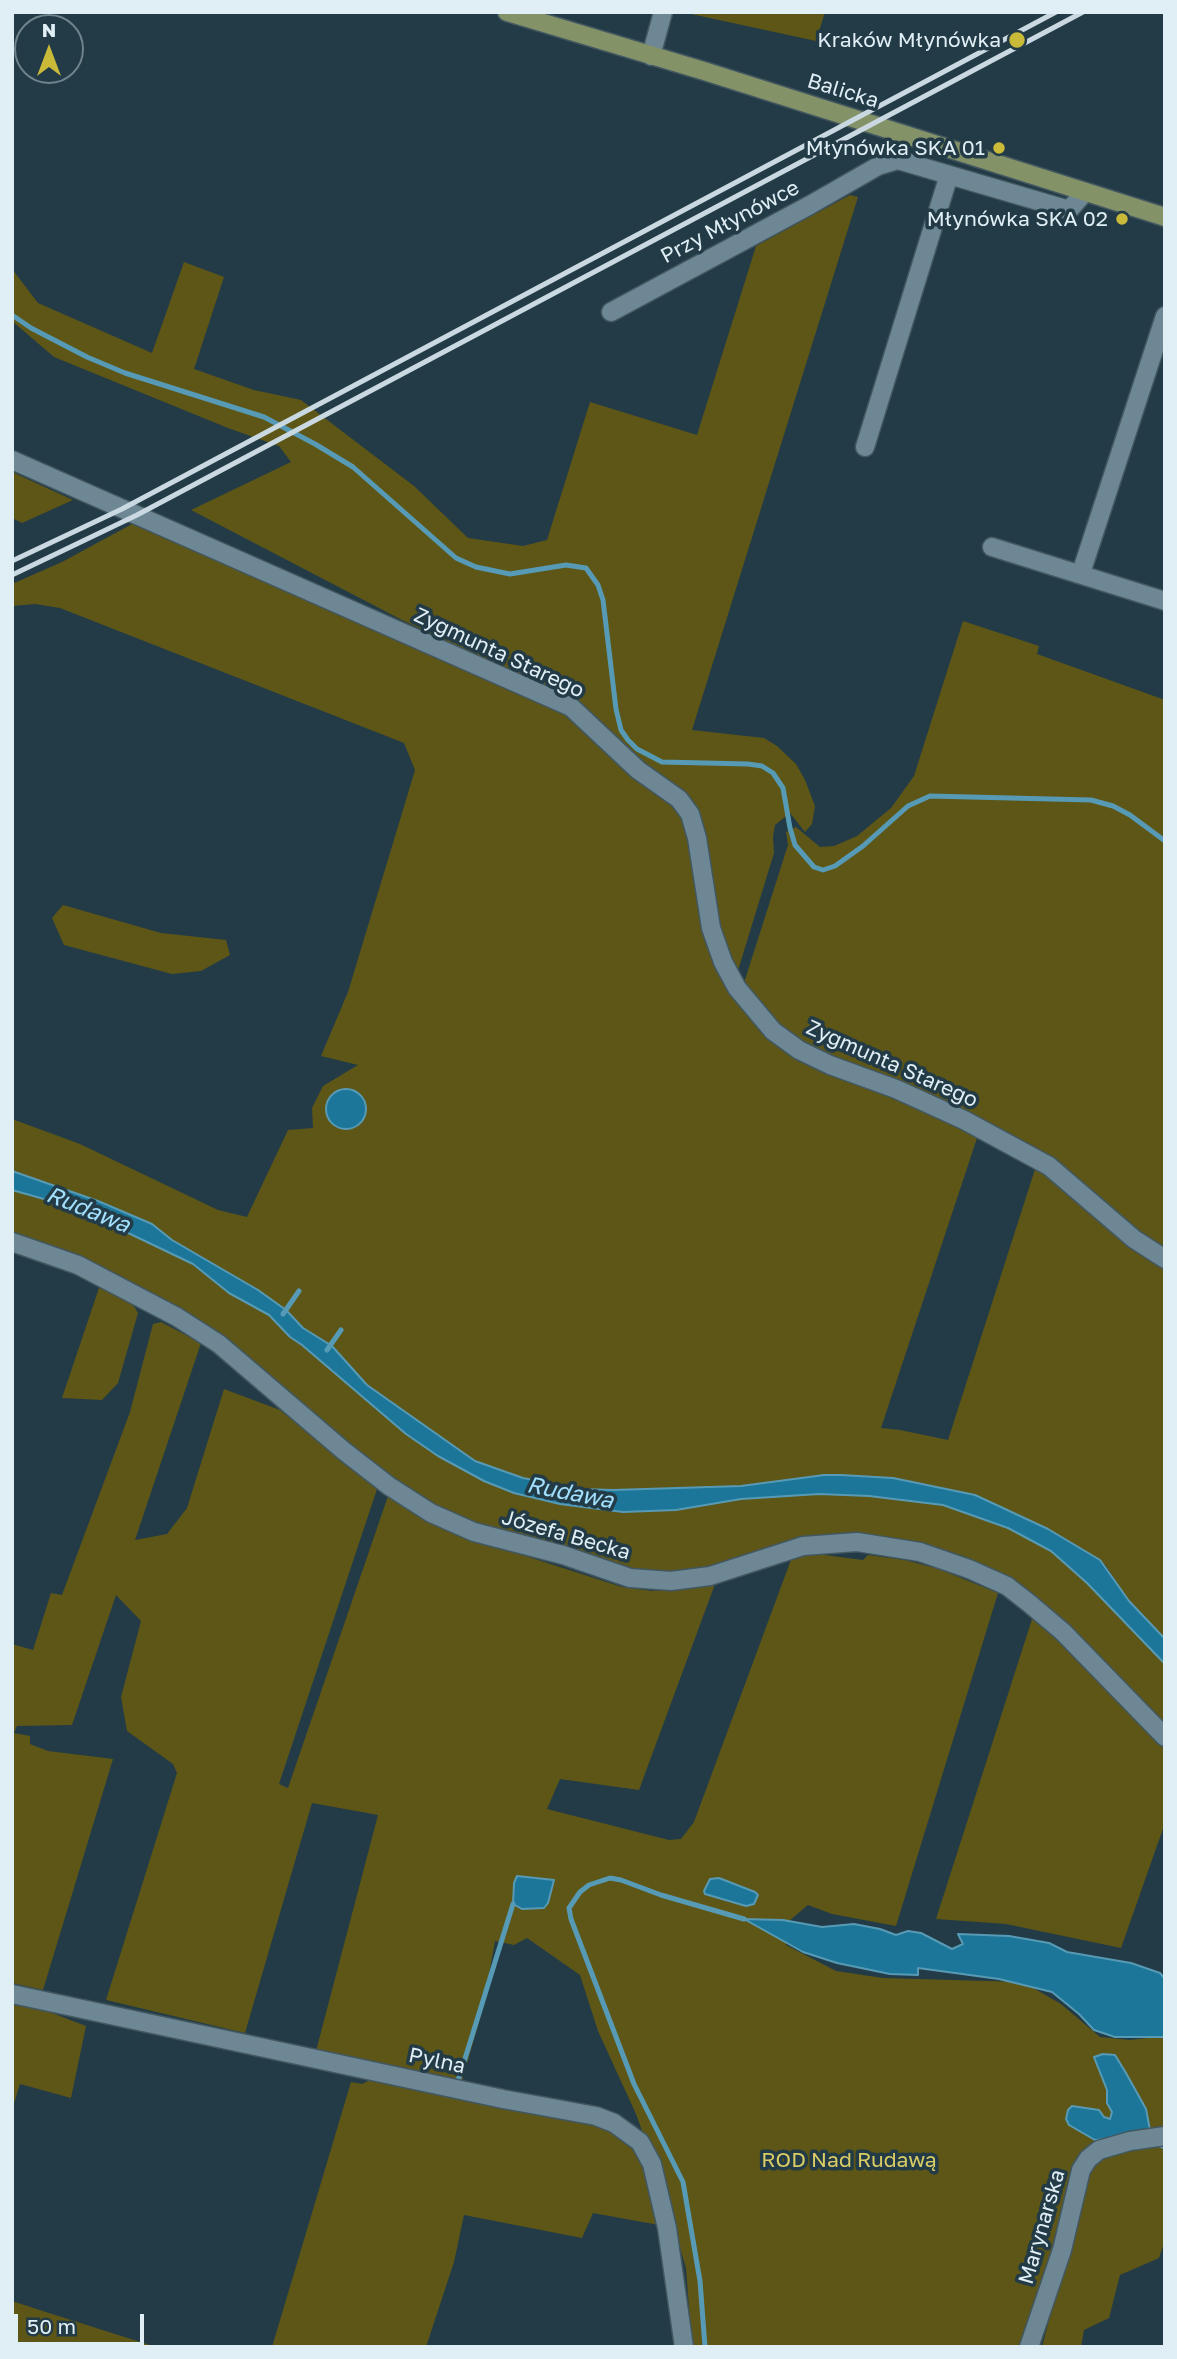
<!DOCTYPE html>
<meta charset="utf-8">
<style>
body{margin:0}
#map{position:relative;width:1177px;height:2359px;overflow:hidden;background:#233b46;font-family:"Golos Text",sans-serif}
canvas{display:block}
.frame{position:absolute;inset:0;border:14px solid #e0eef5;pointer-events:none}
.north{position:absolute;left:14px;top:14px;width:70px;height:70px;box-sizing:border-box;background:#233b46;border:2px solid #6f838c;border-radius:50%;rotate:0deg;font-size:19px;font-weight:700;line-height:28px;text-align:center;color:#e0eef5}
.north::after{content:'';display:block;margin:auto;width:24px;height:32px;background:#c9ba3a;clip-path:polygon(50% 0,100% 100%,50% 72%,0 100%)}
.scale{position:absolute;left:14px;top:2314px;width:130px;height:32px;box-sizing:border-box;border:4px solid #e0eef5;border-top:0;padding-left:9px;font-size:21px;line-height:24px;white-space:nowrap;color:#e0eef5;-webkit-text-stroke:5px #233b46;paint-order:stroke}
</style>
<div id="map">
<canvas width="1177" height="2359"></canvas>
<div class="frame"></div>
<div class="north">N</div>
<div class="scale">50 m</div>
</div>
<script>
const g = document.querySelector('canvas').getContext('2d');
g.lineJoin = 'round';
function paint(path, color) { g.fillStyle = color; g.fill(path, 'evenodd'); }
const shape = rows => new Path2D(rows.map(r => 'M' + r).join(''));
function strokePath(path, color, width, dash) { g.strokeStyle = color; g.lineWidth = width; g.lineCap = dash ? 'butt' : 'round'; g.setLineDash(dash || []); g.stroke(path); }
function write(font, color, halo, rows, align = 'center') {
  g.font = font + ' "Golos Text",sans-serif'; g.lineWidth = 7; g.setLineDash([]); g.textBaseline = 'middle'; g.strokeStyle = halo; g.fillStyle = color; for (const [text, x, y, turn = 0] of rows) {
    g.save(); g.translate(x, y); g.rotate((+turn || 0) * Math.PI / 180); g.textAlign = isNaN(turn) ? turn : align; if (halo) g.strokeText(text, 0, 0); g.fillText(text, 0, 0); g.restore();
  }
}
const green = shape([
 [682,12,825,12,816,41],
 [850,195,858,197,692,730,764,738,777,746,796,764,805,780,815,806,812,824,805,832,790,813,775,825,773,837,774,853,736,977,727,959,692,811,570,699,402,620,191,510,291,462,279,446,228,428,54,357,12,321,12,269,38,303,152,353,184,262,224,277,194,369,254,390,301,400,414,486,468,538,523,546,547,540,590,402,697,435,756,246],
 [12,472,73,500,22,523,12,518],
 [132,524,574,714,671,801,683,817,697,865,702,920,711,956,737,996,757,1023,978,1135,881,1428,900,1430,948,1440,1037,1163,1165,1265,1165,1639,1129,1601,1106,1566,1100,1560,1048,1529,975,1495,893,1478,841,1475,824,1475,741,1486,613,1490,579,1489,523,1478,475,1461,367,1385,333,1346,303,1328,286,1310,258,1290,172,1240,152,1224,98,1201,12,1171,12,1119,80,1144,218,1210,247,1217,288,1130,313,1128,312,1108,323,1086,358,1065,321,1056,348,992,415,770,404,743,60,608,35,604,12,606,12,584,62,562],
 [963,621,1039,646,1037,654,1165,700,1165,1252,1034,1147,981,1119,936,1099,831,1059,781,1031,743,986,788,845,786,832,796,827,820,847,834,846,857,836,891,808,914,776],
 [63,905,161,933,226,940,230,955,201,971,172,974,64,945,52,918],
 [12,1190,44,1199,139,1237,186,1260,229,1293,269,1315,290,1337,302,1345,406,1434,438,1456,484,1481,514,1493,560,1504,623,1512,676,1510,741,1499,819,1494,869,1496,943,1505,1008,1528,1051,1551,1087,1583,1165,1664,1165,1731,1054,1618,895,1542,749,1560,657,1577,523,1541,420,1502,232,1350,12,1238],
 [100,1285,130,1300,138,1313,118,1383,102,1400,62,1398],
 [161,1322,201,1343,135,1540,167,1534,187,1508,224,1389,280,1410,377,1489,279,1784,288,1788,388,1496,454,1533,622,1587,652,1591,715,1584,639,1790,560,1779,547,1809,669,1840,681,1839,694,1822,792,1557,817,1554,863,1560,868,1555,905,1560,939,1569,998,1593,896,1926,832,1914,808,1905,789,1921,786,1945,836,1971,883,1978,1023,1982,1061,2004,1100,2037,1130,2040,1165,2036,1165,2134,1092,2145,1059,2227,1022,2347,692,2347,686,2268,662,2186,636,2114,598,2031,580,1975,527,1938,514,1945,495,1941,483,2008,462,2081,316,2051,378,1815,312,1803,245,2033,106,2000,177,1773,173,1764,127,1731,121,1697,141,1621,116,1595,72,1725,17,1726,14,1733,30,1736,30,1744,48,1751,113,1759,43,1990,12,1983,12,1644,33,1650,51,1593,62,1595,130,1412,153,1324],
 [1033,1616,1165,1750,1165,1823,1121,1948,1006,1924,936,1919],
 [12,2002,39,2008,86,2026,71,2098,20,2084,12,2110],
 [370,2080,495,2107,567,2118,610,2128,629,2144,643,2166,659,2225,593,2213,582,2238,464,2215,454,2262,426,2347,272,2347,351,2082,362,2084],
 [1161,2144,1165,2144,1165,2240,1159,2258,1120,2275,1109,2318,1084,2330,1081,2347,1042,2347,1088,2171,1098,2157],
 [12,2301,49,2313,156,2347,12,2347]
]);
const water = shape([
 '326 1109a20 20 0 1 1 40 0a20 20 0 1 1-40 0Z',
 [12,1171,98,1201,152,1224,172,1240,258,1290,286,1310,303,1328,332,1346,367,1385,475,1461,523,1478,579,1489,613,1490,741,1486,824,1475,841,1475,893,1478,975,1495,1048,1529,1100,1560,1129,1601,1165,1639,1165,1664,1087,1583,1051,1551,1008,1528,943,1505,869,1496,819,1494,741,1499,676,1510,623,1512,560,1504,514,1493,484,1481,438,1456,406,1434,302,1345,290,1337,269,1315,229,1293,193,1264,124,1231,44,1199,12,1190,12,1171],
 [517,1876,554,1880,548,1903,544,1908,522,1909,513,1904,514,1883,517,1876],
 [719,1878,755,1892,758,1895,754,1904,746,1906,705,1894,704,1891,710,1879,719,1878],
 [744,1919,783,1920,822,1927,854,1924,880,1929,896,1935,908,1931,921,1933,952,1949,963,1944,958,1934,1009,1936,1049,1943,1067,1952,1131,1963,1160,1973,1165,1979,1165,2037,1115,2037,1094,2030,1079,2014,1052,1992,999,1979,918,1968,918,1975,890,1974,837,1963,803,1952,744,1919],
 [1103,2054,1115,2055,1126,2073,1146,2109,1150,2130,1111,2139,1095,2140,1069,2125,1066,2119,1068,2110,1072,2106,1099,2110,1104,2117,1110,2119,1112,2112,1107,2103,1107,2090,1094,2057,1103,2054]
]);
const stream = shape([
 [12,315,31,328,87,357,125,373,264,417,315,444,353,467,456,558,476,567,510,574,566,565,586,568,598,585,603,600,616,709,621,730,628,740,637,749,662,762,748,764,762,766,773,773,783,788,790,828,795,845,814,867,823,870,835,866,863,846,908,806,930,796,1091,800,1113,806,1130,815,1165,841],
 [283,1314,299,1291],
 [327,1350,341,1330],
 [454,2083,459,2078,513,1904],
 [1157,2144,1165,2147],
 [705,2347,700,2281,683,2182,634,2084,571,1919,569,1908,580,1892,589,1885,610,1878,621,1880,661,1895,744,1919]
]);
const street = shape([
 [651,56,663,12],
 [611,312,810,205,878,166,898,160,1069,210,1085,192],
 [865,447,949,175],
 [12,460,571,707,638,770,679,799,690,814,697,838,711,928,723,962,737,988,773,1031,799,1050,830,1065,896,1089,964,1120,1049,1166,1134,1239,1165,1259],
 [992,547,1165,601],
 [1081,573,1165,316],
 [12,1242,78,1265,177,1317,219,1344,344,1451,389,1486,431,1513,474,1532,563,1555,630,1578,671,1581,710,1576,803,1546,857,1542,920,1552,969,1569,1007,1586,1030,1604,1063,1632,1165,1737],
 [12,1994,503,2099,596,2116,614,2123,640,2142,652,2164,667,2228,684,2347],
 [1029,2347,1062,2250,1081,2170,1088,2159,1099,2150,1130,2141,1165,2136]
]);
const secondary = shape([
 [507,12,704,71,1165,217]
]);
const rail = shape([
 [12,561,122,509,1056,12],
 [12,575,137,515,1083,12]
]);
const markers = [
 [1017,40,9,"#c9ba3a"],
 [999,148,7,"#c9ba3a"],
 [1122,219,7,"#c9ba3a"]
];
const poiNames = [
 ["Kraków Młynówka",1001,40],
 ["Młynówka SKA 01",985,148],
 ["Młynówka SKA 02",1108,219]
];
const streetNames = [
 ["Balicka",843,91,17],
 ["Przy Młynówce",730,222,-28],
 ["Zygmunta Starego",499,653,25],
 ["Zygmunta Starego",892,1064,24],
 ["Józefa Becka",566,1535,16],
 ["Pylna",437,2061,12],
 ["Marynarska",1042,2227,-74]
];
const parkNames = [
 ["ROD Nad Rudawą",849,2160]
];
const waterNames = [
 ["Rudawa",88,1210,22],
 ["Rudawa",570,1493,11]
];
paint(green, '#5d5617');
paint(water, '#1c7699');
strokePath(water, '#579ab5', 2);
strokePath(stream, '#579ab5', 5);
strokePath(street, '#425760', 21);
strokePath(secondary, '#425760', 21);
strokePath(street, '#6d8794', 18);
strokePath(secondary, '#849268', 18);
strokePath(rail, '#cad9e1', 5);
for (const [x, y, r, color] of markers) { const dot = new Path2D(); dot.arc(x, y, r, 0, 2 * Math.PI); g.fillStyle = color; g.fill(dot); strokePath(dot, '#233b46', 2.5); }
write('21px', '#e0eef5', '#233b46', poiNames, 'right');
write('21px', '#e0eef5', '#233b46', streetNames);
write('21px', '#dacd65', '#233b46', parkNames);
write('italic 23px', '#a2e0fe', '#233b46', waterNames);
</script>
